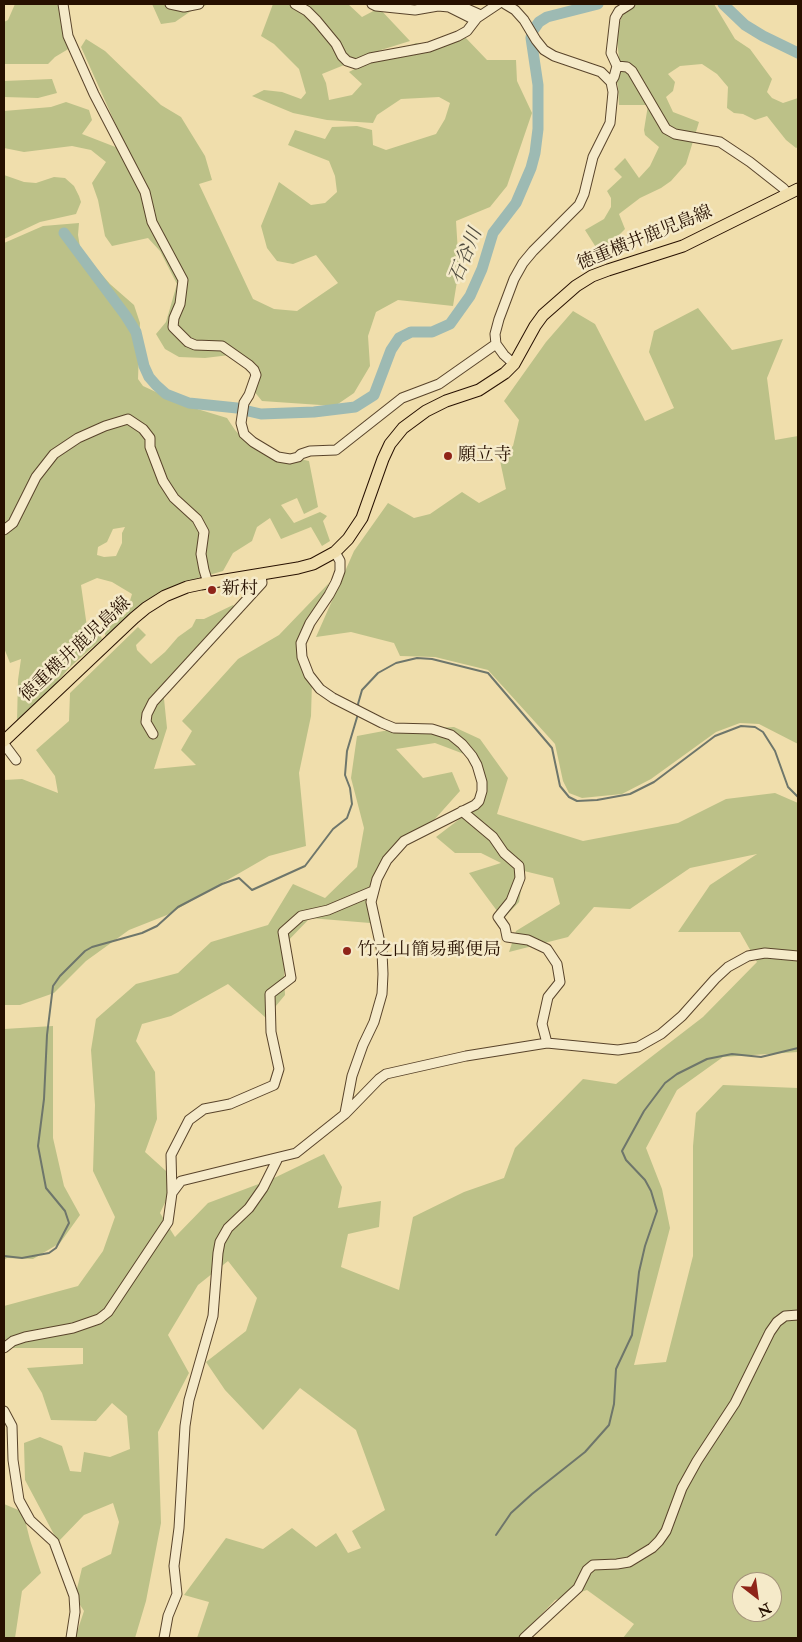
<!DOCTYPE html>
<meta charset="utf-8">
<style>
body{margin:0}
#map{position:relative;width:802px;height:1642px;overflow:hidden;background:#f0deac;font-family:"IM FELL Double Pica",serif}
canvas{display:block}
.frame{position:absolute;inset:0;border:5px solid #271000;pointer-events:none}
.north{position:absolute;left:732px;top:1572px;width:50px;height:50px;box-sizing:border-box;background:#f5eac9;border:1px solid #a39379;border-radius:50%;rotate:150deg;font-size:14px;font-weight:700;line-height:20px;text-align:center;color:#271000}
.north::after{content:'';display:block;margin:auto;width:18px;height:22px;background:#8f2418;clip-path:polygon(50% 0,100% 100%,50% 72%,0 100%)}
</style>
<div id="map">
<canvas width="802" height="1642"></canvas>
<div class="frame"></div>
<div class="north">N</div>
</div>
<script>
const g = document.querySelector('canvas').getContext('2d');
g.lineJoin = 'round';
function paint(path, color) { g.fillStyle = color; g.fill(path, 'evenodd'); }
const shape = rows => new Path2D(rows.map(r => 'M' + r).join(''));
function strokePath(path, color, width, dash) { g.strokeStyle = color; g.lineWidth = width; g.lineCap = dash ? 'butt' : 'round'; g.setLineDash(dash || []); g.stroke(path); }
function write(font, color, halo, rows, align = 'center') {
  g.font = font + ' "IM FELL Double Pica","Noto Serif JP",serif'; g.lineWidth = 5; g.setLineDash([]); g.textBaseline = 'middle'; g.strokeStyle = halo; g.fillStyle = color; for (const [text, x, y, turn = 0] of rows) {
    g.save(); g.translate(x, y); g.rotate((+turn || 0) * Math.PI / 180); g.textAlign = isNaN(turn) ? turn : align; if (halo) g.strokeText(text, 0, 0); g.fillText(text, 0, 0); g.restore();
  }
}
const green = shape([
 [15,4,59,4,75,45,55,57,48,64,4,64,4,22,8,20],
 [152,4,209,4,191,11,175,22,161,24],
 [273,4,348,4,362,17,379,8,410,41,381,50,322,74,326,83,329,100,352,95,362,84,349,72,364,64,416,43,430,45,464,36,487,60,516,60,517,81,532,113,507,186,490,207,456,221,459,269,453,306,398,300,376,312,368,336,370,366,354,393,335,406,262,401,253,390,260,377,256,364,238,354,205,358,179,357,165,349,156,334,166,322,177,284,160,251,148,238,112,246,105,236,98,200,92,183,106,162,91,150,72,146,24,152,4,148,4,111,51,107,66,102,89,110,92,120,82,134,118,148,123,141,81,47,86,39,105,51,161,105,181,117,205,156,212,180,199,184,253,299,274,309,297,311,338,283,316,255,293,264,277,261,267,248,261,226,279,182,311,205,325,203,337,192,335,176,329,161,288,145,295,130,325,139,332,127,357,126,372,130,373,145,386,150,436,134,445,119,450,103,439,97,401,99,377,115,373,123,327,120,293,113,252,96,264,90,282,92,301,99,306,93,299,69,274,44,261,36],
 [637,4,714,4,735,39,750,49,772,79,767,92,772,98,783,103,798,98,798,147,796,148,786,140,767,116,755,120,743,114,734,113,727,108,728,87,717,74,702,64,680,66,668,74,675,82,673,91,666,97,673,112,699,122,686,164,671,181,661,188,640,198,619,214,625,229,615,239,617,255,604,260,585,230,604,219,611,207,611,198,607,191,622,177,614,169,625,158,639,178,650,166,659,147,645,135,644,130,648,105,619,105,618,86,615,76,620,68,617,39,619,24,624,11],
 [52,79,57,93,38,98,4,97,4,81],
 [4,175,24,182,36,183,54,177,65,178,74,186,79,196,81,202,76,214,40,222,4,239],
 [79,223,78,235,80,247,85,255,110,284,134,305,140,323,138,379,143,386,184,405,227,418,235,430,244,440,253,447,266,454,287,463,300,459,309,461,318,507,304,514,297,498,281,505,294,523,320,512,327,516,323,521,330,541,322,546,311,527,281,539,270,518,257,527,252,541,233,553,223,571,181,583,156,594,106,637,101,622,126,614,132,594,112,582,97,578,81,585,87,627,96,625,102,639,70,667,39,703,17,721,18,680,21,659,10,663,4,648,4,535,8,532,9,527,4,523,4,243,43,226],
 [125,527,122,533,122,543,116,556,104,557,97,555,98,547,107,542,113,529],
 [698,308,732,350,783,339,767,378,775,440,798,436,798,744,759,724,740,723,716,732,651,779,622,794,582,798,569,793,563,781,555,744,488,670,435,657,400,656,394,643,351,632,316,637,354,551,388,503,414,518,430,514,462,492,479,503,506,489,499,456,513,446,519,420,504,401,546,342,573,311,595,324,645,421,674,408,649,352,654,331],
 [329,583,316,612,303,651,312,681,311,716,299,773,306,846,269,856,167,915,129,930,86,961,54,993,20,1005,4,1005,4,780,22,779,58,793,55,776,36,750,69,721,70,693,138,627,146,635,136,645,137,650,151,664,165,652,178,637,192,627,196,619,204,619,233,605,236,608,163,689,167,728,154,769,196,765,181,750,192,731,182,721,238,659,279,635],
 [454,727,480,739,508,778,497,814,583,841,678,823,726,799,775,793,798,803,798,1052,723,1057,677,1090,646,1148,662,1189,670,1228,634,1365,666,1362,693,1256,693,1146,696,1113,723,1085,798,1088,798,1638,623,1638,634,1624,587,1590,555,1600,519,1638,197,1638,209,1602,184,1595,226,1538,263,1549,292,1528,316,1547,336,1533,348,1553,361,1548,352,1531,385,1510,356,1430,300,1388,263,1430,225,1390,206,1362,246,1331,257,1298,228,1261,198,1285,168,1335,189,1373,158,1432,161,1523,146,1601,135,1638,75,1638,84,1611,75,1597,82,1568,111,1554,119,1522,113,1503,84,1515,58,1542,25,1480,24,1443,40,1437,62,1446,70,1471,81,1472,84,1452,110,1457,130,1449,127,1416,112,1403,96,1421,51,1420,42,1393,27,1368,83,1364,83,1348,4,1348,4,1306,78,1286,103,1251,115,1217,93,1171,95,1105,91,1050,96,1019,136,984,178,973,211,942,268,925,293,884,325,898,357,867,364,828,351,778,357,736,389,730],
 [435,743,464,754,482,775,470,811,436,837,455,853,481,853,501,863,469,873,503,919,519,902,524,871,553,878,560,904,516,931,509,952,568,937,594,907,630,909,690,868,757,854,710,885,678,932,740,932,757,962,703,1017,616,1084,583,1079,515,1148,504,1178,464,1192,413,1217,399,1290,341,1267,348,1234,379,1227,381,1201,338,1208,342,1187,324,1154,272,1179,208,1203,175,1237,160,1213,176,1180,145,1152,157,1119,155,1072,136,1041,142,1024,171,1016,228,984,266,1018,285,995,283,946,310,918,370,923,370,904,385,855,418,838,460,791,452,772,423,778,396,749],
 [742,1582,772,1582,772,1612,742,1612],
 [53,1026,53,1138,64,1186,80,1215,60,1243,33,1259,7,1258,4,1260,4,1029],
 [4,1504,23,1512,30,1540,41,1573,22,1591,15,1638,4,1638]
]);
const stream = shape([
 [359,707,358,704,362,690,378,673,396,663,417,658,432,659,488,673,552,748,560,786,569,797,577,801,597,800,630,794,654,782,715,736,741,726,755,727,763,732,775,751,788,787,798,797],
 [4,1256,22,1258,49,1253,56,1248,69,1223,65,1211,46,1188,38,1146,44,1099,47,1035,53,986,60,976,85,951,92,947,142,933,157,926,178,907,222,884,239,878,252,890,305,866,333,829,347,818,352,804,350,788,345,775,347,751,358,714],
 [496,1535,511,1513,532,1494,585,1452,609,1425,614,1404,616,1369,632,1335,639,1272,645,1246,657,1211,651,1191,645,1180,626,1160,622,1151,644,1111,665,1083,677,1074,707,1059,732,1054,761,1057,798,1048]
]);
const river = shape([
 [723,4,745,25,763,36,798,53],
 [64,233,126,316,136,332,144,366,149,377,156,385,166,394,189,403,237,408],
 [248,411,261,414,314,412,355,407,374,395,391,350,399,338,411,332,432,332,450,324,470,296,482,269,493,233,516,203,531,168,535,153,538,129,538,85,531,38,532,32,539,22,547,17,598,4]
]);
const minor = shape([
 [63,4,68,36,94,94,145,192,152,222,183,280,180,304,174,318,173,327,188,342,195,345,222,346,249,365,254,370,256,375,249,395,244,403,241,423,244,434,253,442,278,457,290,459,298,457,301,454,310,451,336,450,402,398,439,384,496,344],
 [170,4,184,7,199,4],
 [295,4,307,11,317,21,336,44,342,56,347,61,356,64,370,58,429,47,458,36,467,31,477,18,498,4],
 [372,4,376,6,415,10,438,6,449,7,475,20],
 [456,4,481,15],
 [505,4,515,10,524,20,536,40,544,50,554,56,601,72,611,82,613,92,610,123,593,157,584,194,579,205,533,251,523,263,514,279,499,319,495,334,496,344,504,355,514,364],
 [617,66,627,67,632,71,666,129,675,134,720,142,750,162,783,188,788,194],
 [611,82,614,77,617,66,611,53,615,18,619,11,630,4],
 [4,530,13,523,36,477,54,454,78,438,105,426,128,419,143,429,150,438,150,447,163,481,174,498,197,519,204,532,201,554,204,570,208,583],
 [335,552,340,561,340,571,336,582,329,595,310,623,301,643,302,657,309,675,320,689,333,698,382,723,394,728,432,729,451,735,462,744,472,756,477,765,482,782,482,791,479,801,475,805,404,841,387,860,377,879,371,902,382,952,383,974,382,994,374,1022,363,1045,352,1076,345,1113],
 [153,734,146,722,147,714,153,702,262,583,261,575],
 [4,744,16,760],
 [462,811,493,837,504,853,519,866,520,878,511,901,498,917,505,927,507,937,528,940,547,949,557,964,560,982,548,997,542,1024,547,1043],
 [172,1193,171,1155,189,1120,204,1109,230,1104,274,1085,279,1069,271,1032,270,994,291,978,283,932,301,916,328,910,373,891],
 [4,1348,13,1341,25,1337,73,1328,99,1319,108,1312,168,1222,172,1193,181,1181,296,1153,345,1114,379,1079,386,1074,466,1056,547,1043,618,1050,638,1047,661,1034,682,1016,715,979,728,967,748,956,765,953,798,956],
 [4,1411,12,1426,13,1460,19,1500,30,1520,54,1542,74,1596,75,1612,71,1638],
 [164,1638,168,1616,177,1594,174,1566,179,1528,185,1426,189,1400,213,1316,218,1253,220,1242,228,1228,249,1208,263,1188,278,1158],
 [524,1638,578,1588,587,1570,593,1565,617,1564,629,1562,652,1548,659,1541,666,1531,682,1488,697,1461,735,1403,770,1332,777,1322,785,1316,798,1315]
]);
const major = shape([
 [4,741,134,618,146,608,165,596,187,587,201,584,298,568,313,564,335,552,348,539,362,518,383,459,390,444,403,428,426,411,446,401,479,390,505,373,514,364,535,326,543,315,576,286,592,276,608,270,683,246,798,189]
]);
const markers = [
 [448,456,5,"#8f2418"],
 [212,590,5,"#8f2418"],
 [347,951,5,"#8f2418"]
];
const streetNames = [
 ["徳重横井鹿児島線",645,239,-22],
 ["徳重横井鹿児島線",76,650,-43]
];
const poiNames = [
 ["願立寺",458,456],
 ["新村",222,590],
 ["竹之山簡易郵便局",357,951]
];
const waterNames = [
 ["石谷川",467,256,-68]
];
paint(green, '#bcc188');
strokePath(stream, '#6e766b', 2);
strokePath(river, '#9dbab3', 11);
strokePath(minor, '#59442b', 11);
strokePath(major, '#271000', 13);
strokePath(minor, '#f5eac9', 9);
strokePath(major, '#f0deac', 11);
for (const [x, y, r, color] of markers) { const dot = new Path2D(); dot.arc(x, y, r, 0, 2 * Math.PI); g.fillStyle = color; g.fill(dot); strokePath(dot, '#f5eac9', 2); }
write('18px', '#271000', '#f5eac9', streetNames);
write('18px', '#271000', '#f5eac9', poiNames, 'left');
write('italic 19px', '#504c3f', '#f5eac9', waterNames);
</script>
